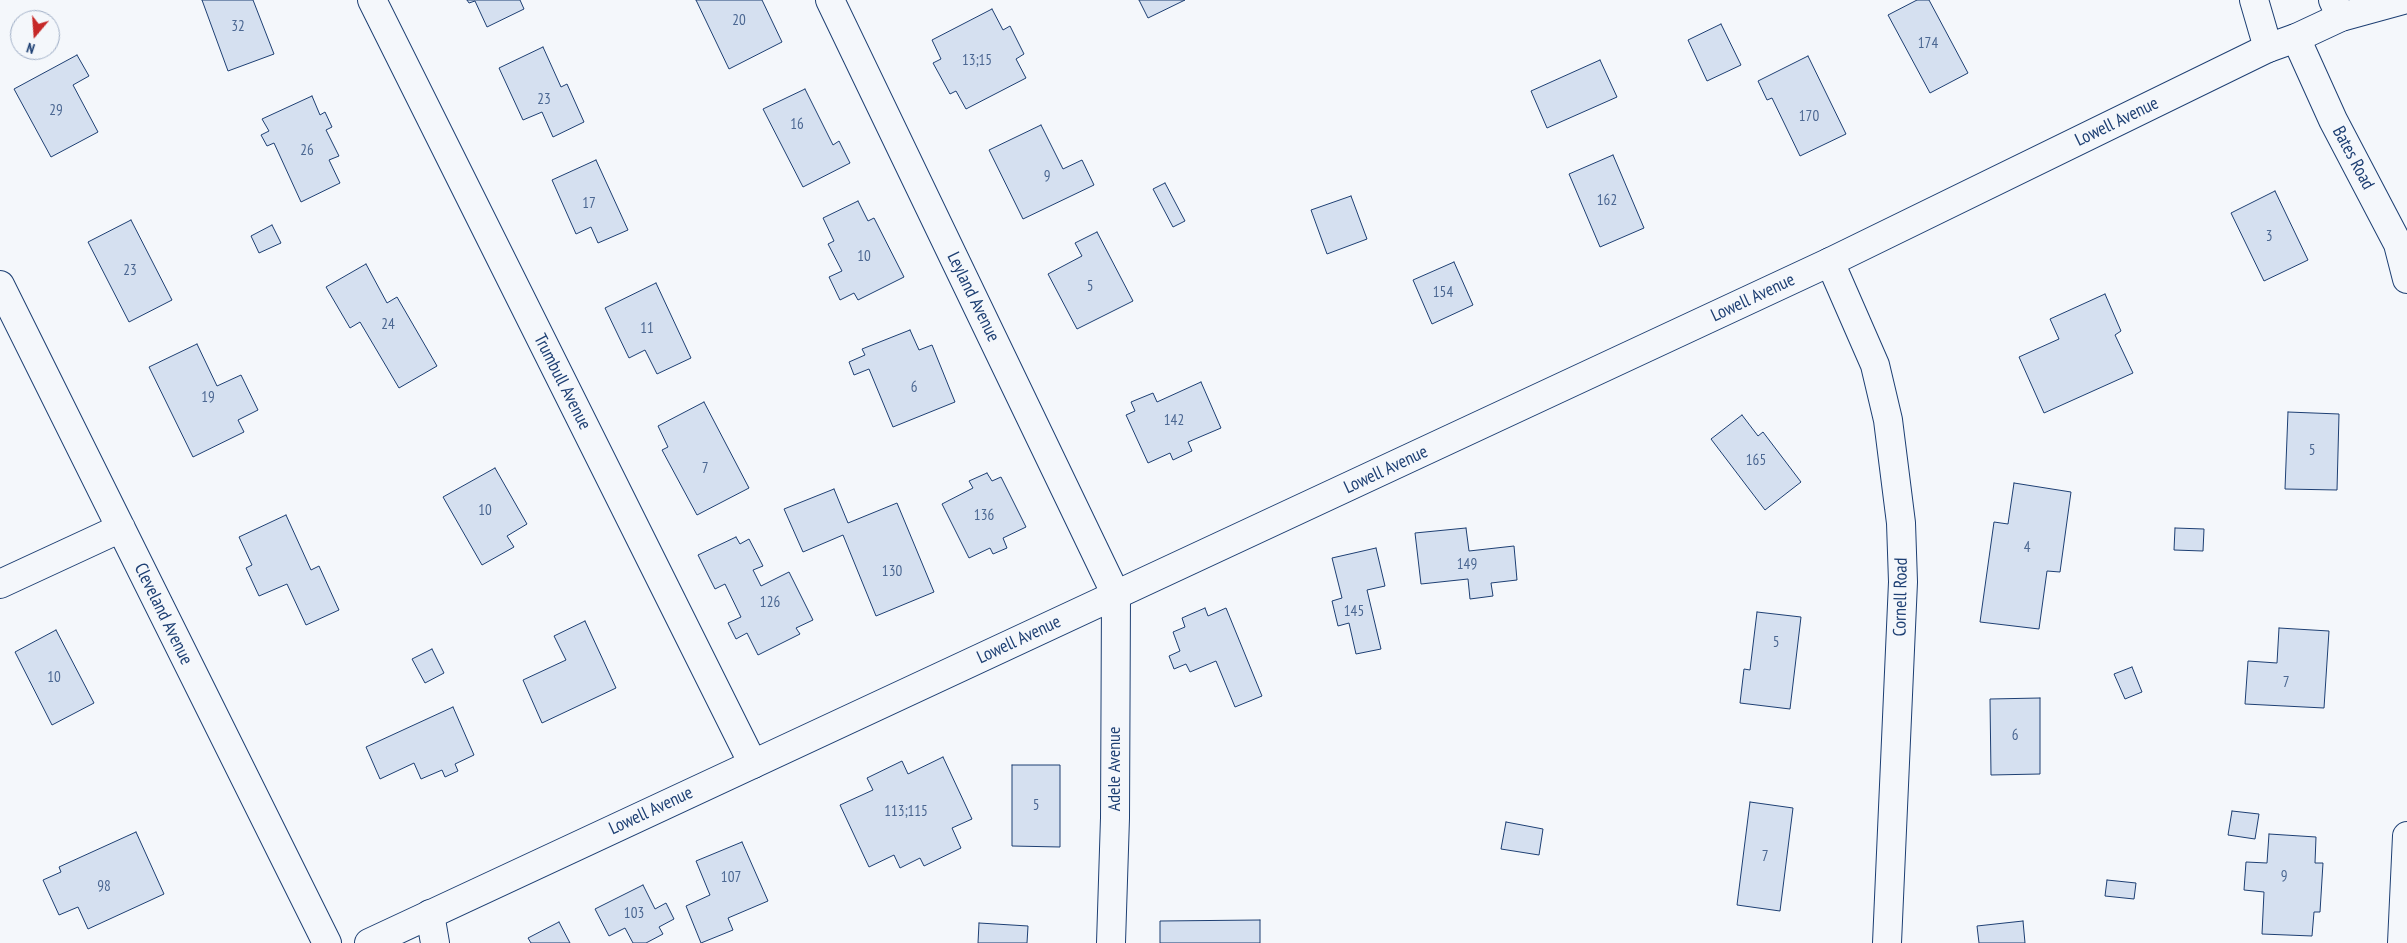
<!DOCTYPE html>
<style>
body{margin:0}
#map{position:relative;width:2407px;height:943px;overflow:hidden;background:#f4f7fb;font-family:"PT Sans Narrow",sans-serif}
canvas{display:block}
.north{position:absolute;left:10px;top:10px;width:50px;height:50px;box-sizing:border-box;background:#f4f7fb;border:1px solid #9eadc5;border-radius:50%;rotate:198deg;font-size:14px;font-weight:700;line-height:20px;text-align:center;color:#1d3f73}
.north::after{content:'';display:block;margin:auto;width:18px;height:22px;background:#c62828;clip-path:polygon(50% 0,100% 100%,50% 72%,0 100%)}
</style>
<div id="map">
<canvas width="2407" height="943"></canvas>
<div class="north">N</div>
</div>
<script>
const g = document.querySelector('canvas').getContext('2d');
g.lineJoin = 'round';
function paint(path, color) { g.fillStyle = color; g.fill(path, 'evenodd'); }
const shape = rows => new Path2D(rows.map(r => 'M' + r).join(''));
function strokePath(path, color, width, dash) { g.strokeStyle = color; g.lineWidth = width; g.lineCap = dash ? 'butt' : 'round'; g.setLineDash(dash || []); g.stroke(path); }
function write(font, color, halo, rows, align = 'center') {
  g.font = font + ' "PT Sans Narrow",sans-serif'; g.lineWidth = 4; g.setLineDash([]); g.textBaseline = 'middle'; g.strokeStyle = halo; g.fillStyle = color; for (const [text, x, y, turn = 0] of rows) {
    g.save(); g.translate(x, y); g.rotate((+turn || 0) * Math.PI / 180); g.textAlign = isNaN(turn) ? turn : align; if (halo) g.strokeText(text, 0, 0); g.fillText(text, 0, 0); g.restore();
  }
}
const building = shape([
 [202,0,253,0,274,54,228,71,202,0],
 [467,0,520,0,524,9,487,27,475,1,469,3,467,0],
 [696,0,762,0,782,42,729,69,696,0],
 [1139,0,1185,0,1148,18,1139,0],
 [1917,0,1929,0,1968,73,1930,93,1888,15,1917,0],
 [992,9,1003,30,1010,26,1024,54,1016,59,1026,78,966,109,956,91,950,94,933,63,941,59,932,40,992,9],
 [1721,24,1741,65,1707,81,1688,40,1721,24],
 [543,47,561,87,567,84,584,122,553,137,542,112,523,120,499,68,543,47],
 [77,55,89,76,73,85,98,132,51,157,14,89,77,55],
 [1808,56,1846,134,1800,156,1772,98,1767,100,1758,81,1808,56],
 [1600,60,1617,97,1547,128,1531,91,1600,60],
 [805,89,833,145,839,141,850,163,803,187,763,109,805,89],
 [312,96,320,115,325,112,332,127,326,130,339,156,329,160,340,183,301,202,274,143,267,146,261,135,269,131,262,119,312,96],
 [1041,125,1063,169,1082,160,1094,185,1023,219,989,150,1041,125],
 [1613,155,1644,228,1600,247,1569,174,1613,155],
 [596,160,628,230,598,243,591,227,576,234,552,180,596,160],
 [1165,183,1185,221,1173,227,1153,189,1165,183],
 [2275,191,2308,260,2264,281,2231,213,2275,191],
 [1351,196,1367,239,1327,254,1311,210,1351,196],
 [858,201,868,221,874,218,904,277,858,300,854,293,840,300,829,277,842,271,828,244,834,241,823,218,858,201],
 [131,220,172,300,129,322,88,242,131,220],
 [272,225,281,243,259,253,251,236,272,225],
 [1097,232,1133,301,1077,329,1048,274,1082,256,1075,243,1097,232],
 [1454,262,1473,305,1432,324,1413,280,1454,262],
 [366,264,387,303,397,297,437,366,399,388,360,322,350,328,326,287,366,264],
 [656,283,691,358,657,374,645,350,629,358,605,308,656,283],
 [2105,294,2121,331,2115,335,2133,373,2044,413,2019,357,2059,339,2050,319,2105,294],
 [910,330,919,350,932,345,955,402,893,427,869,369,854,375,849,362,865,355,862,349,910,330],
 [197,344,217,386,241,375,258,410,238,420,244,432,193,457,149,367,197,344],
 [1201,382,1221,428,1188,442,1192,451,1173,460,1170,453,1148,463,1126,415,1135,411,1131,402,1153,393,1157,402,1201,382],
 [704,402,749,488,697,515,662,450,668,447,658,426,704,402],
 [2288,412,2339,414,2337,490,2285,489,2288,412],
 [1742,415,1758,436,1763,432,1801,482,1765,510,1711,439,1742,415],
 [495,468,527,524,507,536,514,547,482,565,443,497,495,468],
 [987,473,992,481,1001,477,1026,527,1003,538,1007,548,993,554,990,548,969,558,942,504,973,488,969,481,987,473],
 [2014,483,2071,492,2060,572,2047,571,2039,629,1980,622,1994,522,2008,524,2014,483],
 [834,489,848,523,897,503,934,592,876,616,843,535,803,552,784,509,834,489],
 [286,515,311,570,319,566,339,610,306,625,287,584,259,596,246,568,252,565,239,537,286,515],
 [1466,528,1469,551,1514,546,1517,580,1491,583,1493,596,1470,599,1468,579,1421,584,1415,533,1466,528],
 [2175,528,2204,529,2203,551,2174,550,2175,528],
 [736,537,740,544,749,539,763,566,753,570,761,586,789,572,813,620,796,628,800,634,758,655,747,633,736,639,728,623,741,617,725,584,715,589,698,555,736,537],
 [1376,548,1385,586,1367,590,1381,649,1356,654,1349,623,1338,626,1332,601,1342,598,1332,558,1376,548],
 [1205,608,1208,616,1226,608,1262,696,1235,707,1216,661,1190,672,1186,664,1174,669,1169,656,1180,651,1173,632,1185,627,1182,618,1205,608],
 [1757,612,1801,617,1790,709,1740,703,1744,669,1750,670,1757,612],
 [585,621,616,688,542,723,523,680,566,660,554,636,585,621],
 [2279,628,2329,631,2324,708,2245,704,2248,661,2277,663,2279,628],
 [56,630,94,703,52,725,15,652,56,630],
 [432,649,444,673,425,683,412,659,432,649],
 [2132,667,2142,692,2125,699,2114,674,2132,667],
 [2040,698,2040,774,1991,775,1990,699,2040,698],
 [453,707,474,755,455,764,458,771,445,777,442,770,421,779,414,763,380,779,366,747,453,707],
 [943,757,972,819,952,828,961,848,924,866,920,858,900,868,894,855,869,867,840,805,873,790,867,778,902,761,908,774,943,757],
 [1012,765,1060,765,1060,847,1012,846,1012,765],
 [1750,802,1793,808,1780,911,1737,905,1750,802],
 [2232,811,2259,814,2255,839,2228,835,2232,811],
 [1506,822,1543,829,1539,855,1501,849,1506,822],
 [136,832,164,894,88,929,78,907,59,915,43,880,61,872,59,867,136,832],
 [2269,834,2316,837,2315,863,2323,863,2320,912,2314,912,2312,936,2262,934,2264,892,2244,890,2246,862,2267,863,2269,834],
 [742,842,768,901,728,918,733,930,701,943,686,906,710,895,696,861,742,842],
 [2107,880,2136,883,2134,899,2105,896,2107,880],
 [643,885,655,909,666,903,674,919,659,927,663,934,646,943,633,943,625,928,609,936,595,909,643,885],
 [1260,920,1260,943,1160,943,1160,921,1260,920],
 [2023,921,2025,943,1979,943,1977,926,2023,921],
 [559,922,570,943,531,943,528,938,559,922],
 [979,923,1028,926,1027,943,978,943,979,923]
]);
const minor = shape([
 [372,0,753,764],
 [830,0,1116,595,1115,818,1111,943],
 [2254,0,2268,48],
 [2333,0,2341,17],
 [2296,38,2333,120,2398,244,2407,279],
 [1830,262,1875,365,1888,420,1901,523,1903,582,1887,943],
 [0,285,327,943],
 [0,584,121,528],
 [430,914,435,943],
 [2402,943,2407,836]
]);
const major = shape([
 [369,943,1830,262,2268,48,2296,38,2341,17,2403,0]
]);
const numberNames = [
 ["20",739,21],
 ["32",238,27],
 ["174",1928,44],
 ["13;15",977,61],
 ["23",544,100],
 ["29",56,111],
 ["170",1809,117],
 ["16",797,125],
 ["26",307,151],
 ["9",1047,177],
 ["162",1607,201],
 ["17",589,204],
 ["3",2269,237],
 ["10",864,257],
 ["23",130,271],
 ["5",1090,287],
 ["154",1443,293],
 ["24",388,325],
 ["11",647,329],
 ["6",914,388],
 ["19",208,398],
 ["142",1174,421],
 ["5",2312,451],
 ["165",1756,461],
 ["7",705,469],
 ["10",485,511],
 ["136",984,516],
 ["4",2027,548],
 ["149",1467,565],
 ["130",892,572],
 ["126",770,603],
 ["145",1354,612],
 ["5",1776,643],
 ["10",54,678],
 ["7",2286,683],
 ["6",2015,736],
 ["5",1036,806],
 ["113;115",906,812],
 ["7",1765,857],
 ["9",2284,877],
 ["107",731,878],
 ["98",104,887],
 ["103",634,914]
];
const streetNames = [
 ["Lowell Avenue",2117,122,-26],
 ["Bates Road",2353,158,62],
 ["Leyland Avenue",973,297,64],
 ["Lowell Avenue",1753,298,-25],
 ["Trumbull Avenue",562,382,63],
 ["Lowell Avenue",1386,470,-25],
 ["Cornell Road",1901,597,-89],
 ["Cleveland Avenue",163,614,64],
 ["Lowell Avenue",1019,640,-25],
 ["Adele Avenue",1115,769,-90],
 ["Lowell Avenue",651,811,-25]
];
paint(building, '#d5e0f0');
strokePath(building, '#1d3f73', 1);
strokePath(minor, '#1d3f73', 30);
strokePath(major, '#1d3f73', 30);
strokePath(minor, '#f4f7fb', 28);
strokePath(major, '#f4f7fb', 28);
write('15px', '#4b6792', null, numberNames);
write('18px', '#1d3f73', '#f4f7fb', streetNames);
</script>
